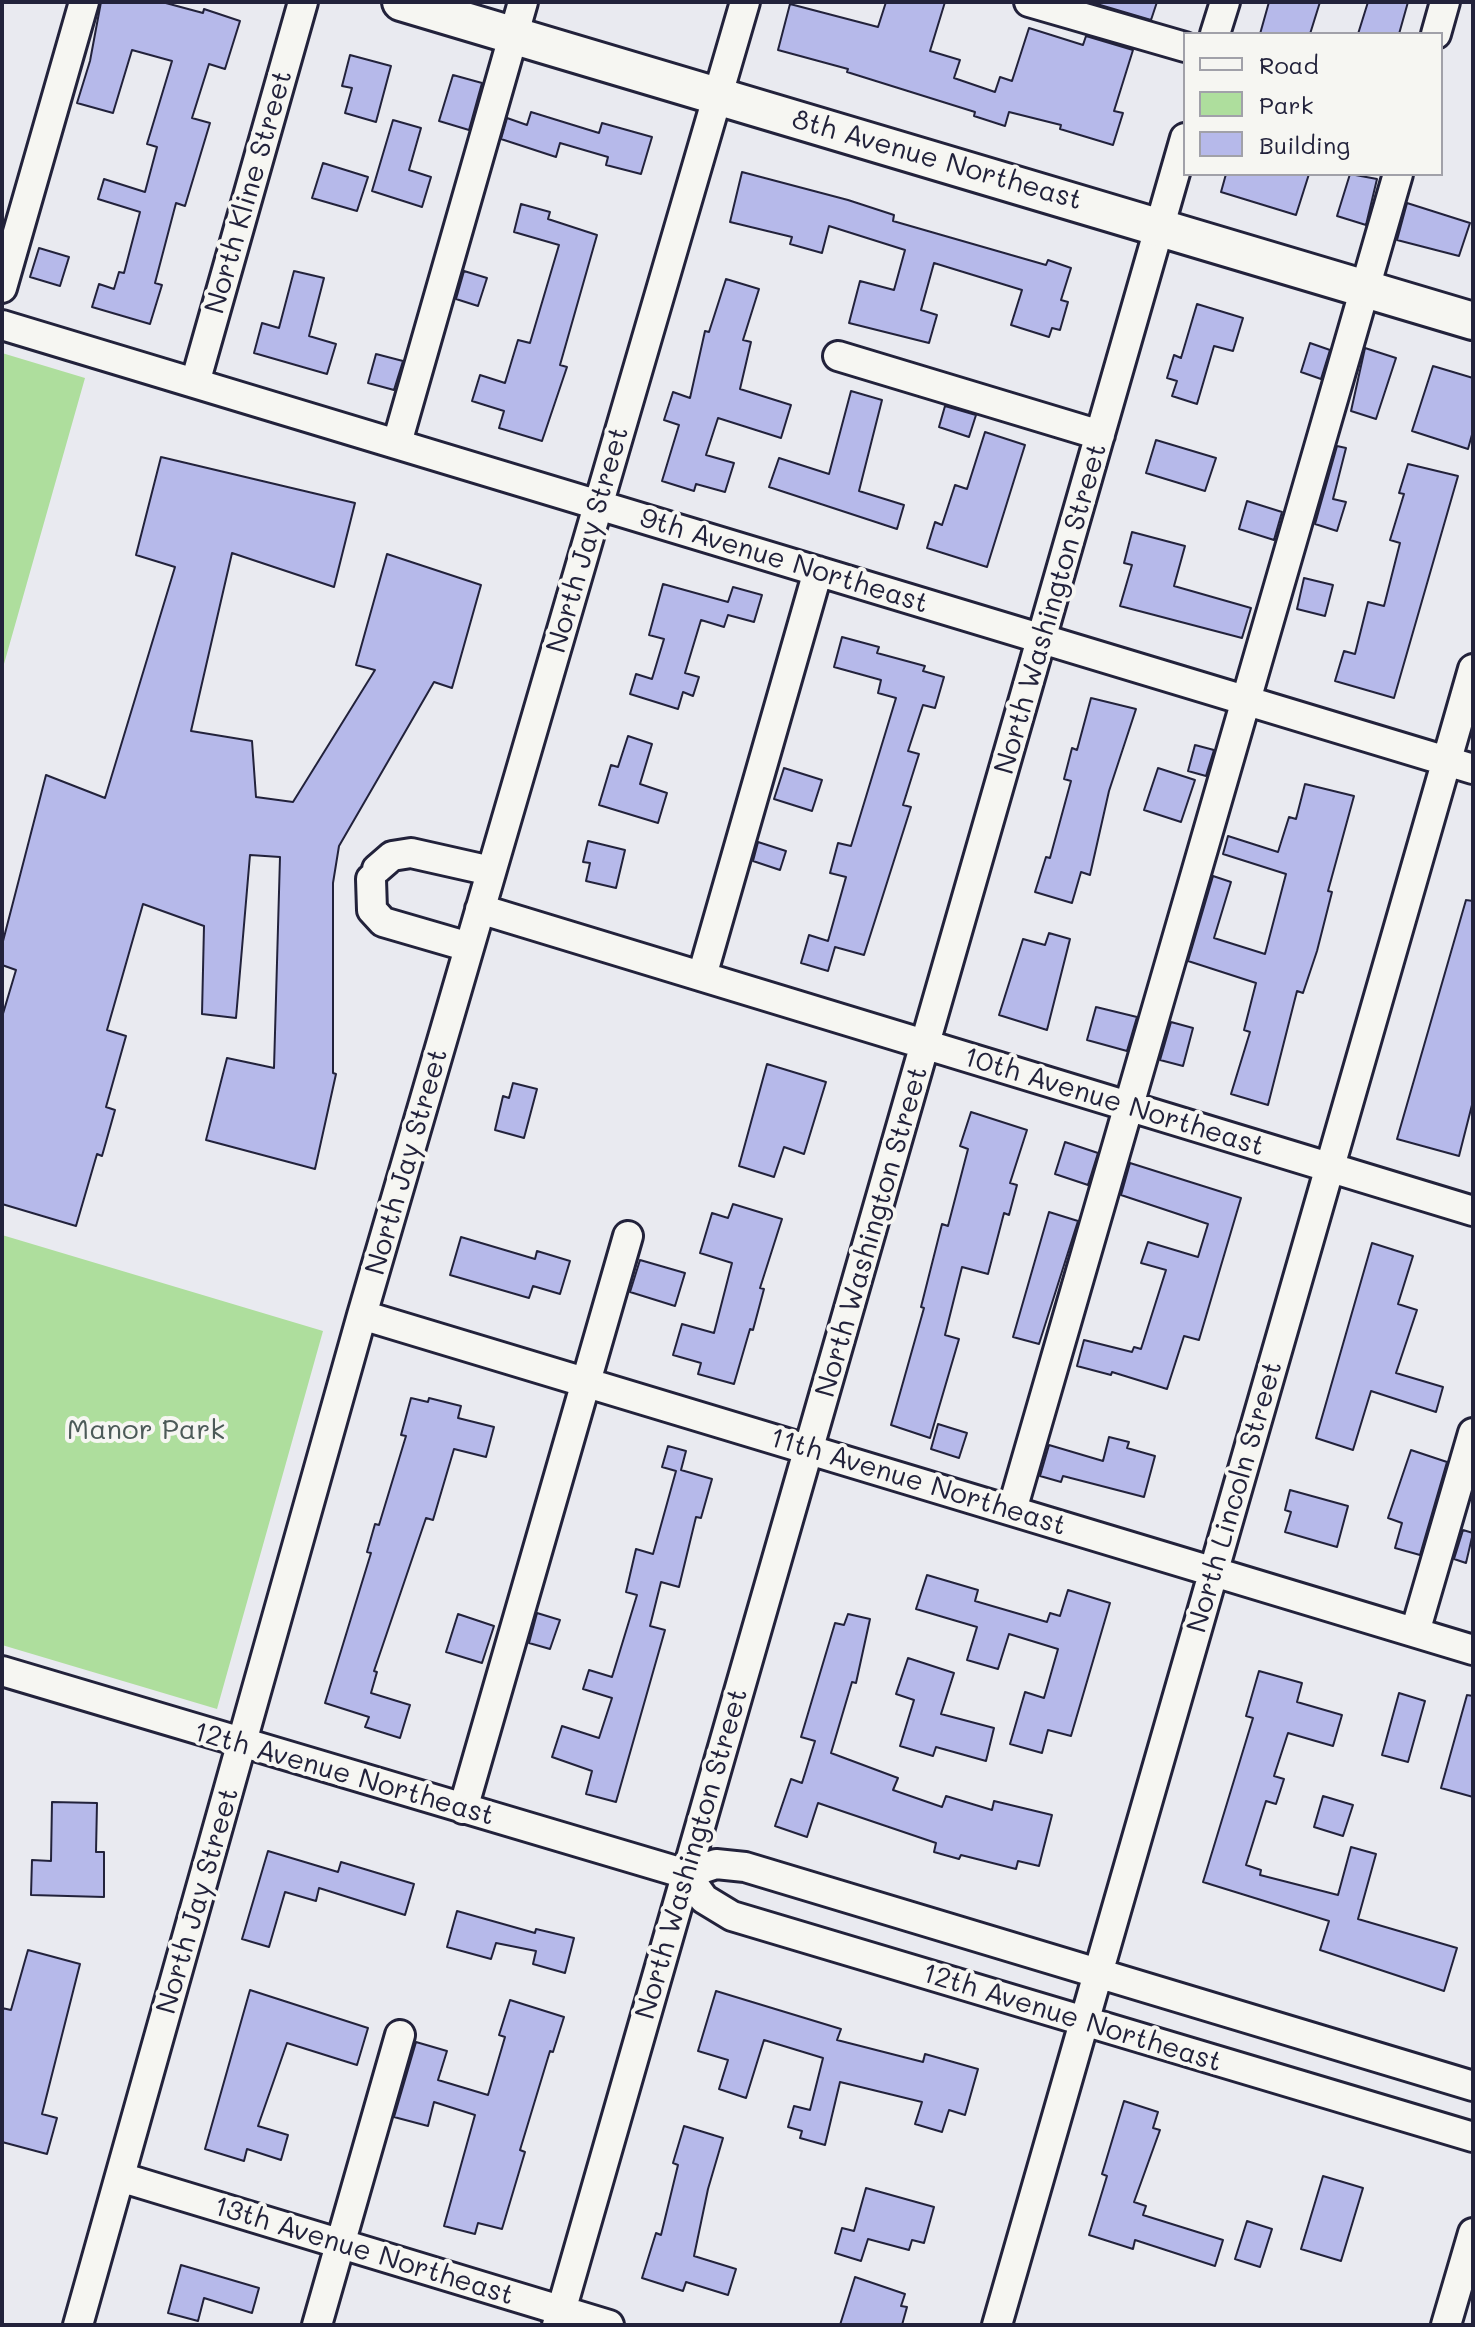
<!DOCTYPE html>
<style>
body{margin:0}
#map{position:relative;width:1475px;height:2327px;overflow:hidden;background:#e9eaf0;font-family:Mali,sans-serif}
canvas{display:block}
.frame{position:absolute;inset:0;border:4px solid #22223b;pointer-events:none}
.legend{position:absolute;left:1183px;top:32px;width:260px;height:144px;box-sizing:border-box;background:#f6f6f2;border:2px solid #a1a1a9;margin:0;padding:10px 14px;list-style:none;font-size:24px;color:#22223b}
.legend li{display:flex;align-items:center;gap:16px;height:40px}
.legend b{width:40px;border:2px solid #a1a1a9}
</style>
<div id="map">
<canvas width="1475" height="2327"></canvas>
<div class="frame"></div>
<ul class="legend">
<li><b style="height:10px;background:#f6f6f2"></b>Road</li>
<li><b style="height:22px;background:#aede9d"></b>Park</li>
<li><b style="height:22px;background:#b6b9ea"></b>Building</li>
</ul>
</div>
<script>
const g = document.querySelector('canvas').getContext('2d');
g.lineJoin = 'round';
function paint(path, color) { g.fillStyle = color; g.fill(path, 'evenodd'); }
const shape = rows => new Path2D(rows.map(r => 'M' + r).join(''));
function strokePath(path, color, width, dash) { g.strokeStyle = color; g.lineWidth = width; g.lineCap = dash ? 'butt' : 'round'; g.setLineDash(dash || []); g.stroke(path); }
function write(font, color, halo, rows, align = 'center') {
  g.font = font + ' Mali,sans-serif'; g.lineWidth = 8; g.setLineDash([]); g.textBaseline = 'middle'; g.strokeStyle = halo; g.fillStyle = color; for (const [text, x, y, turn = 0] of rows) {
    g.save(); g.translate(x, y); g.rotate((+turn || 0) * Math.PI / 180); g.textAlign = isNaN(turn) ? turn : align; if (halo) g.strokeText(text, 0, 0); g.fillText(text, 0, 0); g.restore();
  }
}
const green = shape([
 [2,353,85,378,2,671],
 [2,1235,323,1331,217,1709,2,1645]
]);
const building = shape([
 [101,2,162,2,203,13,204,9,240,21,225,69,209,64,192,118,210,123,185,206,176,203,155,283,162,285,150,324,92,307,99,284,114,289,119,272,124,273,140,212,98,199,104,179,145,192,157,147,147,144,172,61,132,50,113,113,77,103,90,61,101,2],
 [886,2,945,2,930,51,960,60,954,78,995,92,1000,77,1012,81,1029,28,1083,45,1086,36,1133,50,1114,111,1123,113,1113,145,1060,129,1061,125,1009,112,1005,126,974,116,975,112,847,72,848,69,778,50,790,4,878,27,886,2],
 [1090,2,1157,2,1151,20,1090,2],
 [1269,2,1320,2,1310,34,1260,34,1269,2],
 [1368,2,1408,2,1399,34,1358,34,1368,2],
 [350,55,391,66,376,122,345,113,352,88,342,86,350,55],
 [453,75,482,83,469,130,439,121,453,75],
 [531,112,599,133,602,123,652,137,641,174,606,165,608,157,560,143,556,157,501,139,507,118,527,125,531,112],
 [393,120,421,128,409,170,431,177,422,207,372,191,393,120],
 [323,163,368,177,357,211,312,198,323,163],
 [742,172,848,200,894,215,893,221,1046,265,1048,260,1071,268,1061,300,1068,302,1060,330,1052,328,1049,337,1011,325,1022,290,934,263,921,310,937,315,929,343,849,323,860,281,894,290,905,250,829,226,822,253,790,244,792,237,730,222,742,172],
 [1226,174,1309,174,1296,215,1221,192,1226,174],
 [1350,174,1377,179,1366,225,1337,216,1350,174],
 [1407,203,1470,223,1459,256,1397,240,1407,203],
 [521,204,550,212,548,219,597,235,560,365,567,367,542,441,499,428,504,411,472,401,480,375,505,383,518,340,530,343,559,245,514,232,521,204],
 [39,248,69,257,60,286,30,277,39,248],
 [294,271,324,278,309,336,336,344,327,374,254,353,262,323,279,328,294,271],
 [464,271,487,278,478,306,456,299,464,271],
 [726,279,759,289,743,340,751,342,740,389,791,405,781,438,718,418,706,455,734,463,725,492,696,484,694,491,662,481,679,425,664,420,673,392,690,398,705,331,709,332,726,279],
 [1197,304,1243,318,1233,351,1214,346,1197,404,1172,396,1177,381,1167,378,1174,355,1181,358,1197,304],
 [1310,343,1330,350,1321,379,1301,372,1310,343],
 [1365,348,1396,358,1376,419,1351,411,1365,348],
 [376,354,403,361,394,390,368,383,376,354],
 [1433,366,1473,378,1473,431,1468,449,1412,431,1433,366],
 [851,391,882,400,859,491,904,505,897,529,769,487,779,458,829,474,851,391],
 [945,406,976,415,969,437,939,427,945,406],
 [985,432,1025,445,987,567,927,548,935,522,942,525,955,485,967,489,985,432],
 [1156,440,1216,458,1205,491,1146,473,1156,440],
 [1337,446,1346,448,1333,499,1346,502,1337,531,1315,524,1337,446],
 [161,457,355,503,334,587,232,553,191,731,252,741,256,797,293,802,375,670,356,665,387,554,481,585,452,688,434,682,339,846,333,883,333,1073,336,1074,315,1169,206,1140,227,1058,274,1068,280,857,250,855,236,1018,202,1014,204,926,143,904,107,1030,126,1036,106,1107,115,1110,102,1156,97,1154,76,1226,2,1204,2,1017,16,970,2,965,2,945,46,775,105,798,175,567,136,555,161,457],
 [1408,464,1458,476,1394,698,1335,681,1344,651,1355,654,1368,602,1384,606,1400,543,1390,540,1404,494,1399,493,1408,464],
 [1247,501,1282,512,1274,540,1239,529,1247,501],
 [1132,532,1185,546,1174,586,1251,608,1242,638,1120,606,1132,565,1124,563,1132,532],
 [1304,578,1333,585,1325,616,1297,609,1304,578],
 [663,584,728,602,733,587,762,595,754,622,728,615,724,627,701,620,685,673,699,677,693,696,683,692,678,709,630,694,636,674,652,679,664,639,649,635,663,584],
 [842,637,879,647,877,653,925,666,923,671,944,677,935,708,923,705,908,751,919,754,903,805,911,807,864,955,835,947,828,971,801,963,809,935,828,941,846,877,830,873,838,843,851,846,896,698,878,693,881,680,834,667,842,637],
 [1091,698,1136,709,1109,791,1090,875,1081,872,1072,903,1035,892,1046,857,1050,858,1071,781,1064,779,1072,748,1077,750,1091,698],
 [628,736,652,744,640,784,667,793,658,823,599,805,611,765,618,767,628,736],
 [1195,745,1214,750,1206,776,1188,771,1195,745],
 [784,768,822,780,812,811,774,799,784,768],
 [1158,768,1195,780,1181,822,1144,810,1158,768],
 [1305,784,1354,796,1328,891,1332,892,1317,951,1303,993,1297,991,1268,1105,1231,1094,1250,1032,1244,1030,1256,983,1188,961,1213,876,1231,882,1214,938,1265,954,1286,874,1223,854,1228,836,1278,852,1289,817,1296,819,1305,784],
 [588,841,625,850,616,888,586,881,590,863,583,862,588,841],
 [758,842,786,851,780,870,753,861,758,842],
 [1466,900,1473,901,1473,1101,1459,1156,1397,1139,1466,900],
 [1049,933,1070,939,1047,1030,999,1015,1023,939,1045,945,1049,933],
 [1096,1007,1137,1017,1127,1051,1087,1040,1096,1007],
 [1171,1022,1193,1028,1183,1066,1160,1060,1171,1022],
 [767,1064,826,1082,804,1154,784,1147,774,1177,739,1166,767,1064],
 [513,1083,537,1089,524,1138,495,1130,503,1096,509,1098,513,1083],
 [971,1112,1027,1130,1010,1183,1017,1185,1009,1215,1004,1213,988,1274,962,1267,945,1335,959,1339,930,1438,891,1425,924,1308,921,1307,942,1224,948,1226,968,1149,960,1146,971,1112],
 [1065,1142,1098,1153,1088,1185,1055,1174,1065,1142],
 [1130,1163,1241,1198,1199,1340,1184,1336,1167,1389,1112,1372,1111,1375,1077,1366,1084,1340,1132,1352,1134,1347,1141,1349,1166,1270,1141,1263,1148,1242,1198,1257,1208,1224,1121,1195,1130,1163],
 [733,1204,782,1219,760,1288,764,1289,753,1330,750,1329,734,1384,698,1374,701,1363,673,1355,682,1324,714,1333,732,1263,700,1253,712,1213,728,1218,733,1204],
 [1049,1212,1078,1221,1039,1344,1013,1337,1049,1212],
 [461,1237,535,1259,537,1251,570,1261,560,1294,533,1286,529,1298,450,1275,461,1237],
 [1372,1243,1413,1256,1398,1304,1417,1310,1396,1373,1443,1387,1436,1412,1371,1391,1353,1450,1316,1438,1372,1243],
 [640,1260,685,1273,675,1306,630,1292,640,1260],
 [411,1398,428,1402,429,1398,461,1406,458,1418,494,1427,486,1457,454,1449,433,1520,426,1518,374,1671,377,1672,371,1693,410,1705,400,1738,365,1727,369,1717,325,1703,371,1553,367,1552,375,1524,379,1525,406,1436,401,1435,411,1398],
 [938,1424,967,1433,959,1458,931,1449,938,1424],
 [1109,1437,1129,1442,1127,1448,1155,1456,1144,1497,1063,1476,1061,1482,1040,1476,1049,1445,1103,1461,1109,1437],
 [668,1446,686,1451,681,1470,712,1479,701,1518,696,1517,679,1587,661,1582,650,1626,665,1630,616,1802,586,1794,592,1771,552,1757,562,1726,599,1738,612,1698,583,1689,589,1670,612,1677,637,1595,626,1592,636,1549,653,1554,676,1471,662,1467,668,1446],
 [1411,1450,1447,1462,1420,1555,1395,1548,1402,1523,1388,1518,1411,1450],
 [1290,1490,1348,1506,1337,1547,1285,1532,1291,1512,1285,1510,1290,1490],
 [1463,1530,1473,1533,1466,1563,1454,1559,1463,1530],
 [927,1575,978,1590,975,1601,1047,1622,1050,1613,1060,1616,1068,1590,1110,1603,1071,1736,1048,1730,1042,1753,1010,1744,1025,1692,1044,1698,1058,1649,1009,1634,998,1669,967,1660,977,1627,916,1609,927,1575],
 [537,1613,560,1620,550,1649,529,1643,537,1613],
 [458,1614,494,1626,482,1663,446,1652,458,1614],
 [848,1614,870,1619,856,1683,852,1682,831,1753,898,1778,893,1790,942,1807,946,1796,992,1810,994,1801,1052,1815,1039,1866,1018,1861,1016,1869,961,1855,959,1859,934,1852,936,1843,818,1803,807,1837,775,1826,791,1779,802,1783,815,1741,801,1737,835,1623,844,1625,848,1614],
 [908,1658,954,1673,941,1714,994,1728,986,1761,936,1747,933,1756,900,1746,914,1700,896,1694,908,1658],
 [1259,1671,1302,1683,1297,1702,1342,1715,1333,1746,1288,1733,1274,1776,1284,1779,1276,1804,1266,1801,1246,1865,1261,1870,1260,1875,1338,1895,1351,1847,1376,1854,1358,1919,1457,1948,1444,1991,1320,1950,1329,1921,1203,1882,1253,1718,1246,1716,1259,1671],
 [1399,1693,1425,1701,1408,1762,1382,1755,1399,1693],
 [1467,1695,1473,1696,1473,1797,1441,1788,1467,1695],
 [1323,1796,1353,1805,1343,1836,1314,1827,1323,1796],
 [52,1802,97,1803,96,1852,104,1852,104,1897,31,1895,32,1860,51,1861,52,1802],
 [268,1851,338,1872,341,1862,414,1884,405,1915,319,1888,316,1901,285,1892,269,1947,242,1939,268,1851],
 [457,1911,535,1933,536,1929,574,1938,565,1973,533,1964,536,1951,496,1943,491,1959,447,1947,457,1911],
 [28,1950,80,1964,42,2114,57,2118,47,2154,2,2142,2,2008,11,2010,28,1950],
 [250,1990,368,2028,357,2065,287,2043,258,2126,288,2135,281,2160,247,2149,244,2161,205,2149,250,1990],
 [716,1991,841,2029,837,2040,923,2062,925,2054,978,2069,965,2115,949,2110,942,2132,915,2124,922,2102,840,2082,825,2145,800,2138,802,2131,788,2127,794,2106,810,2110,823,2058,764,2040,746,2098,719,2089,728,2060,698,2051,716,1991],
 [510,2000,564,2017,553,2052,550,2051,520,2150,525,2152,502,2229,478,2223,475,2234,444,2226,475,2115,434,2102,428,2126,394,2117,416,2042,447,2051,438,2080,488,2095,505,2037,499,2035,510,2000],
 [1124,2101,1158,2112,1153,2128,1160,2130,1134,2202,1146,2206,1143,2215,1223,2240,1215,2266,1135,2240,1133,2249,1089,2235,1107,2176,1102,2174,1124,2101],
 [684,2126,723,2138,708,2189,694,2256,736,2269,728,2295,686,2282,683,2291,642,2278,656,2233,661,2235,678,2165,673,2163,684,2126],
 [1323,2176,1363,2188,1341,2261,1301,2249,1323,2176],
 [866,2188,934,2207,924,2243,912,2240,909,2250,868,2239,861,2261,835,2253,842,2228,854,2231,866,2188],
 [1247,2221,1272,2229,1260,2267,1235,2259,1247,2221],
 [181,2265,259,2288,252,2313,204,2298,198,2321,168,2313,181,2265],
 [855,2277,905,2294,901,2306,907,2307,902,2325,840,2325,855,2277]
]);
const minor = shape([
 [1029,2,1185,47],
 [1215,34,1225,2],
 [1436,34,1445,2],
 [2,288,84,2],
 [2,325,1473,769],
 [838,356,1100,435],
 [195,383,303,2],
 [397,443,523,2],
 [377,869,392,856,411,853,491,871],
 [371,879,372,910,383,922,469,947],
 [480,909,1473,1211],
 [702,976,818,571],
 [362,1315,1473,1650],
 [1012,1510,1398,174],
 [1415,1632,1473,1433],
 [2,1671,686,1874,716,1864,745,1867,1473,2086],
 [463,1809,628,1236],
 [686,1874,704,1899,732,1916,1473,2137],
 [120,2177,609,2325],
 [78,2325,362,1315,745,2],
 [317,2325,400,2035],
 [557,2325,1185,138],
 [997,2325,1473,669],
 [1446,2325,1473,2233]
]);
const major = shape([
 [401,2,1473,321]
]);
const streetNames = [
 ["8th Avenue Northeast",937,160,16],
 ["North Kline Street",249,192,-74],
 ["North Jay Street",588,540,-74],
 ["9th Avenue Northeast",784,561,17],
 ["North Washington Street",1051,609,-74],
 ["10th Avenue Northeast",1114,1102,17],
 ["North Jay Street",407,1162,-74],
 ["North Washington Street",872,1232,-74],
 ["11th Avenue Northeast",918,1482,17],
 ["North Lincoln Street",1235,1497,-74],
 ["12th Avenue Northeast",344,1774,16],
 ["North Washington Street",692,1854,-74],
 ["North Jay Street",198,1901,-74],
 ["12th Avenue Northeast",1072,2018,17],
 ["13th Avenue Northeast",364,2251,17]
];
const parkNames = [
 ["Manor Park",146,1430]
];
paint(green, '#aede9d');
paint(building, '#b6b9ea');
strokePath(building, '#22223b', 2);
strokePath(minor, '#22223b', 34);
strokePath(major, '#22223b', 42);
strokePath(minor, '#f6f6f2', 28);
strokePath(major, '#f6f6f2', 36);
write('28px', '#22223b', '#f6f6f2', streetNames);
write('28px', '#4c5a58', '#f6f6f2', parkNames);
</script>
